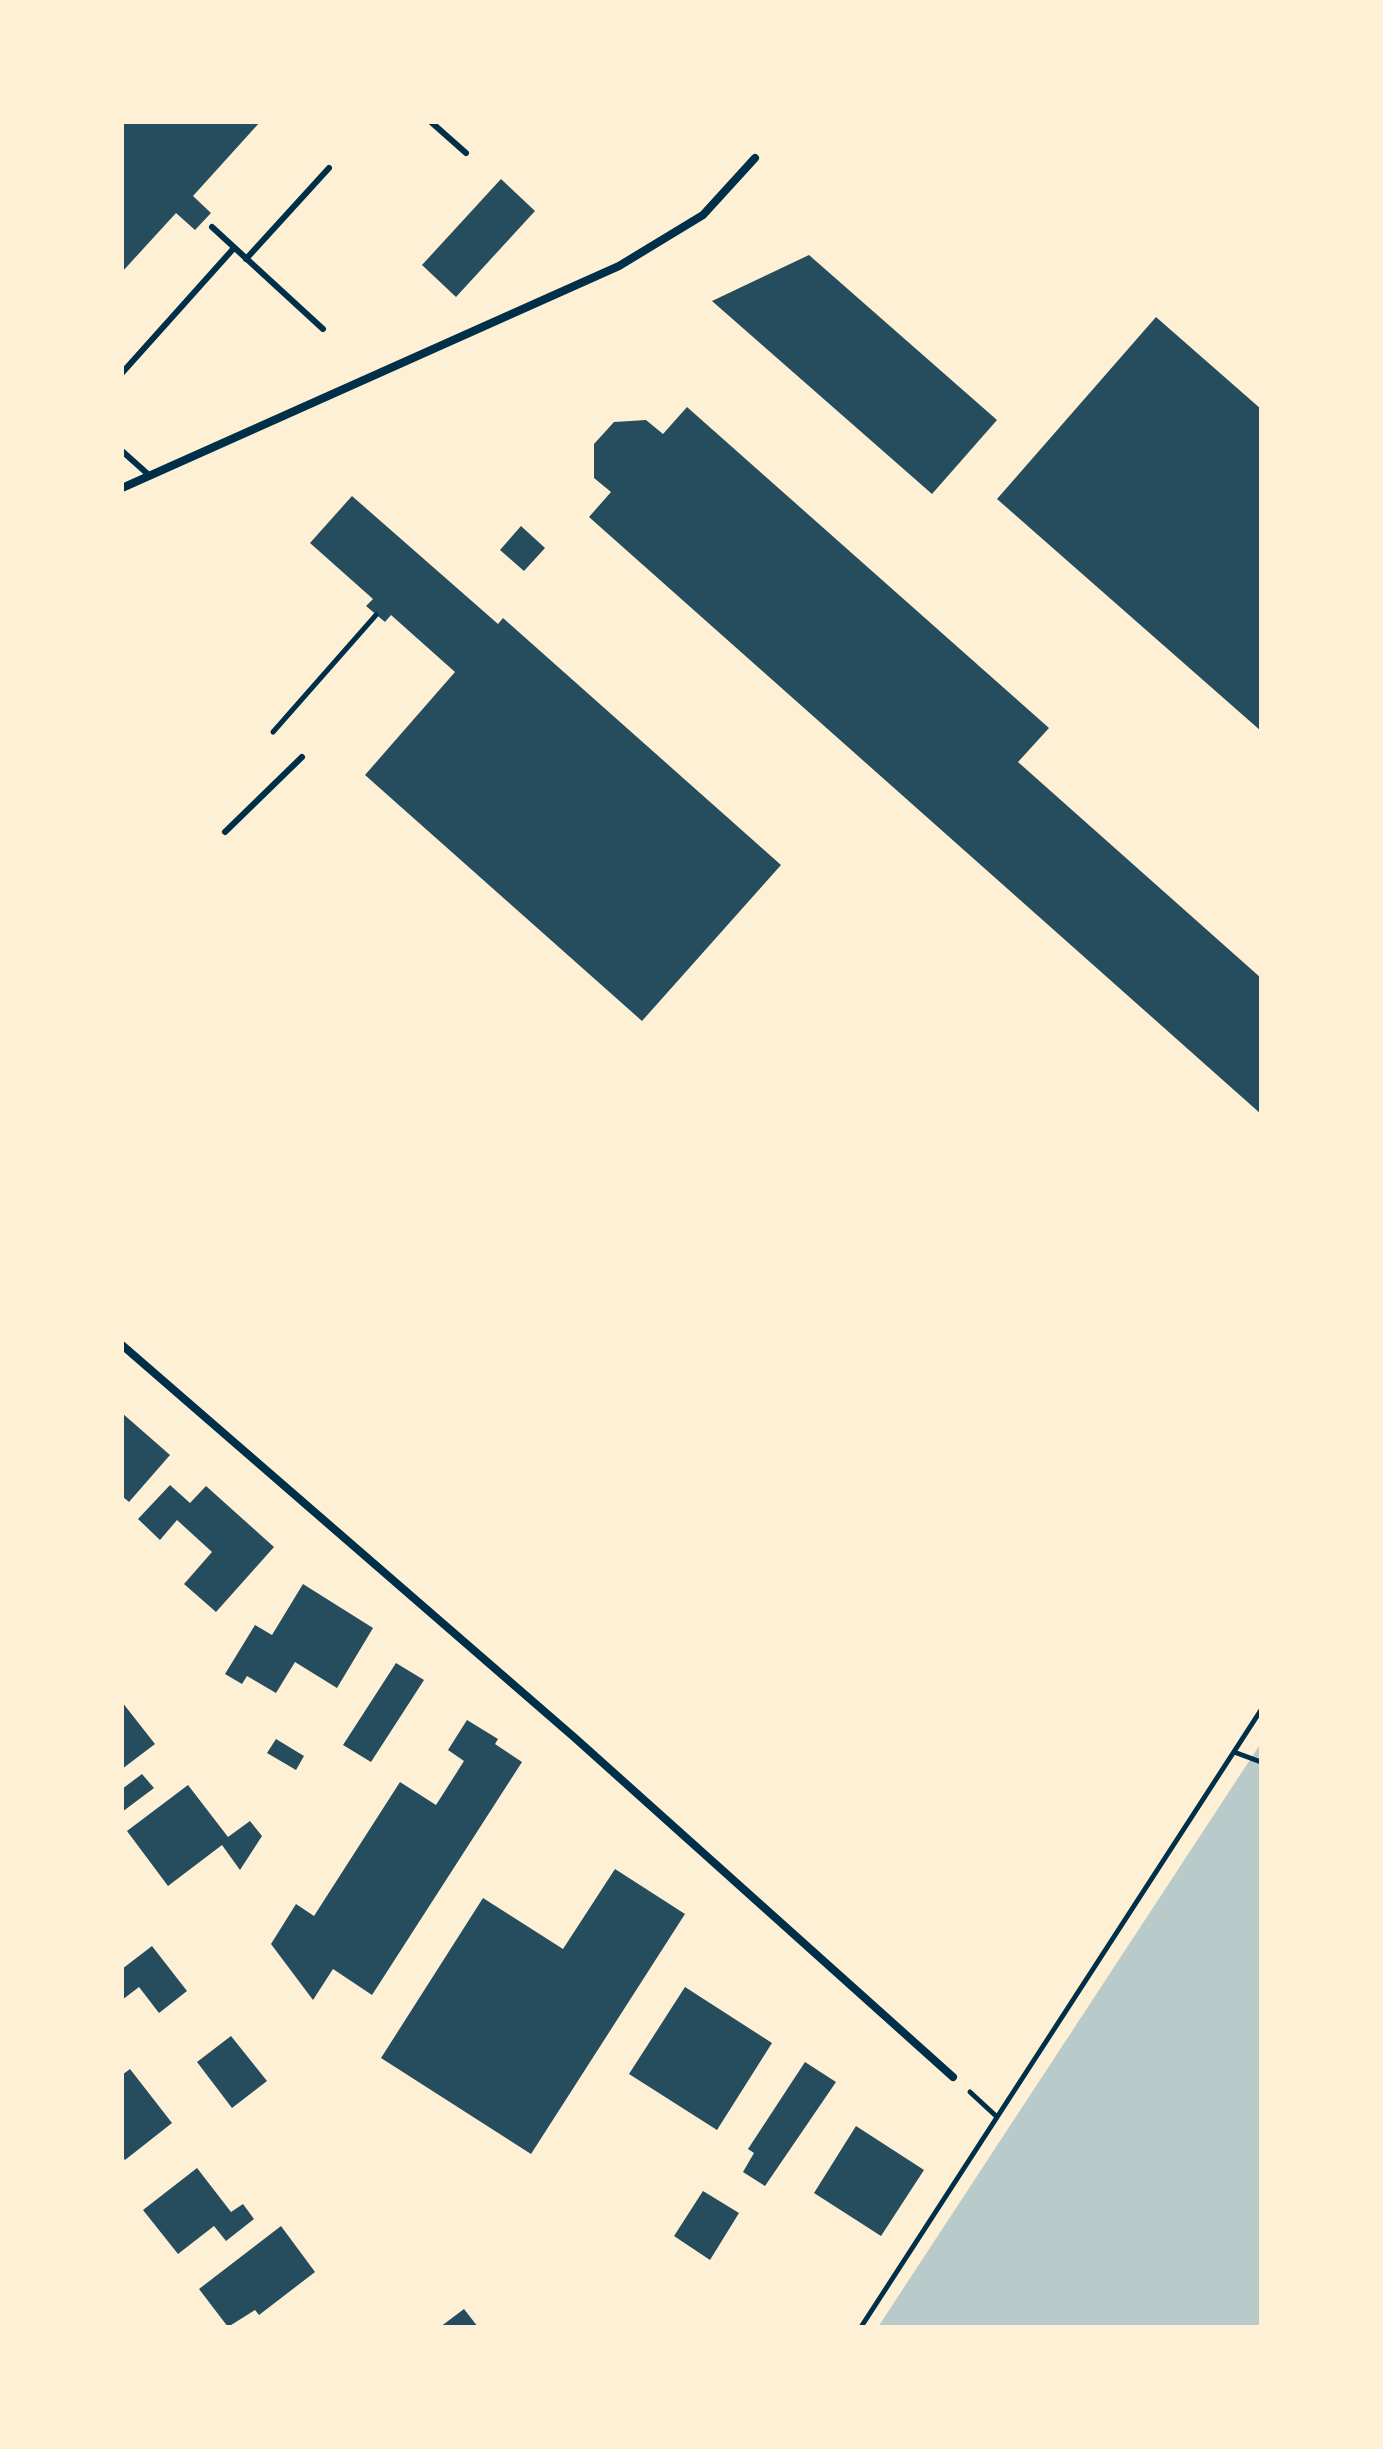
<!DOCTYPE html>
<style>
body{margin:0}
#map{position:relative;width:1383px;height:2449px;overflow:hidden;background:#fdf0d5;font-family:"Space Grotesk",sans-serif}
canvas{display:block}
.frame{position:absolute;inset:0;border:124px solid #fdf0d5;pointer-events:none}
</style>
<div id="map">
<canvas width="1383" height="2449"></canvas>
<div class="frame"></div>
</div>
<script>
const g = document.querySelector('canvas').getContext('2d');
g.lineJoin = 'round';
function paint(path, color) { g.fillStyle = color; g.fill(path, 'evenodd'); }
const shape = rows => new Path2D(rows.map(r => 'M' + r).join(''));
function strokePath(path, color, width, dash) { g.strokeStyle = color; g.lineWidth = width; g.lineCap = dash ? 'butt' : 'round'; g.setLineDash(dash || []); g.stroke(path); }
const green = shape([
 [1261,1743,1261,2327,878,2327]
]);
const building = shape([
 [122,122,260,122,193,196,211,213,195,230,176,213,122,272],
 [501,179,535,211,456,297,422,265],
 [809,255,997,420,932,494,712,301],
 [1156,317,1261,409,1261,731,997,499],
 [687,407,1049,728,1018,762,1261,978,1261,1114,589,517,611,492,594,478,594,444,614,422,646,420,663,434],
 [352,496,498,624,503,618,781,865,642,1021,365,775,455,672,391,615,385,622,366,606,373,599,310,543],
 [521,526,545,548,524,571,500,550],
 [122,1413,170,1455,129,1502,122,1496],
 [170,1485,190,1503,206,1486,274,1547,216,1612,184,1584,212,1552,177,1520,160,1540,138,1519],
 [303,1584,373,1628,337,1688,295,1662,276,1693,247,1676,242,1684,225,1674,255,1625,272,1635],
 [396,1663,424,1680,371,1762,343,1745],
 [122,1702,155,1744,122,1769],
 [467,1720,498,1739,495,1744,522,1762,372,1995,333,1969,313,2000,271,1944,296,1904,314,1916,400,1782,436,1805,464,1761,448,1750],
 [276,1739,304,1756,296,1770,267,1753],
 [142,1774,154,1788,122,1812,122,1789],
 [188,1785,228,1837,250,1821,262,1836,240,1870,222,1845,168,1886,127,1831],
 [615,1869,685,1914,531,2154,381,2058,483,1898,563,1949],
 [152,1946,187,1991,159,2013,139,1987,122,2000,122,1969],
 [685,1987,772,2043,717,2130,629,2074],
 [231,2036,267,2081,232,2108,197,2062],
 [805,2062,836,2082,765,2186,743,2172,754,2153,748,2149],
 [130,2069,172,2123,125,2160,122,2156,122,2075],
 [856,2126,924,2170,881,2236,814,2193],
 [197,2168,231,2212,243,2204,254,2219,226,2241,214,2226,178,2254,143,2210],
 [703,2191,739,2213,710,2260,674,2236],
 [281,2226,315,2272,259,2315,255,2310,228,2327,199,2289],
 [464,2309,478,2327,440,2327]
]);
const path = shape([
 [273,732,376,615],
 [1234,1752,1261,1762],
 [970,2092,996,2116],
 [861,2327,1261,1710]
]);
const service = shape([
 [431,122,466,153],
 [212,227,323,329],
 [246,259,329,168],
 [122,373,234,248],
 [122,451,150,476],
 [225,832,302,757]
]);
const minor = shape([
 [122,488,619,266,703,215,755,158],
 [122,1345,575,1738,953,2077]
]);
paint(green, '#b9caca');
paint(building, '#264d5e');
strokePath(path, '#003049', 5);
strokePath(service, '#003049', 6);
strokePath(minor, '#003049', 8);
</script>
